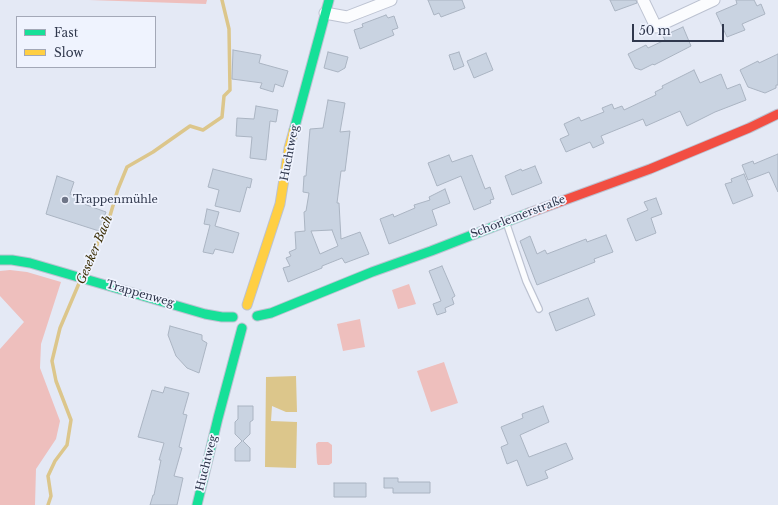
<!DOCTYPE html>
<meta charset="utf-8">
<style>
body{margin:0}
#map{position:relative;width:778px;height:505px;overflow:hidden;background:#e4e9f5;font-family:"Libre Baskerville",serif}
canvas{display:block}
.legend{position:absolute;left:16px;top:16px;width:140px;height:52px;box-sizing:border-box;background:#eff3fe;border:1px solid #a3a8b7;margin:0;padding:5px 7px;list-style:none;font-size:12px;color:#30384d}
.legend li{display:flex;align-items:center;gap:8px;height:20px}
.legend b{width:20px;border:1px solid #a3a8b7}
.scale{position:absolute;left:632px;top:24px;width:92px;height:18px;box-sizing:border-box;border:2px solid #30384d;border-top:0;padding-left:5px;font-size:12px;line-height:14px;white-space:nowrap;color:#30384d;-webkit-text-stroke:3px #eff3fe;paint-order:stroke}
</style>
<div id="map">
<canvas width="778" height="505"></canvas>
<ul class="legend">
<li><b style="height:5px;background:#16e098"></b>Fast</li>
<li><b style="height:5px;background:#ffcf43"></b>Slow</li>
</ul>
<div class="scale">50 m</div>
</div>
<script>
const g = document.querySelector('canvas').getContext('2d');
g.lineJoin = 'round';
function paint(path, color) { g.fillStyle = color; g.fill(path, 'evenodd'); }
const shape = rows => new Path2D(rows.map(r => 'M' + r).join(''));
function strokePath(path, color, width, dash) { g.strokeStyle = color; g.lineWidth = width; g.lineCap = dash ? 'butt' : 'round'; g.setLineDash(dash || []); g.stroke(path); }
function write(font, color, halo, rows, align = 'center') {
  g.font = font + ' "Libre Baskerville",serif'; g.lineWidth = 3.5; g.setLineDash([]); g.textBaseline = 'middle'; g.strokeStyle = halo; g.fillStyle = color; for (const [text, x, y, turn = 0] of rows) {
    g.save(); g.translate(x, y); g.rotate((+turn || 0) * Math.PI / 180); g.textAlign = isNaN(turn) ? turn : align; if (halo) g.strokeText(text, 0, 0); g.fillText(text, 0, 0); g.restore();
  }
}
const green = shape([
 [89,0,207,0,206,4],
 [10,270,27,272,61,282,41,344,40,368,60,421,56,439,36,469,35,505,0,505,0,349,24,322,0,296,0,271],
 [409,284,416,304,398,309,392,290],
 [360,319,365,347,343,351,337,324],
 [444,362,458,403,431,412,417,371],
 [318,442,328,442,332,445,332,463,329,465,318,465,317,463,316,444]
]);
const water = shape([
 [296,376,297,412,286,412,272,406,271,421,297,422,296,468,265,467,266,377]
]);
const stream = shape([
 [83,275,109,219,118,189,127,167,153,152,190,126,203,130,222,117,224,96,230,90,229,29,222,0],
 [48,505,51,496,48,476,55,461,67,445,71,420,56,381,52,361,60,328,80,281]
]);
const building = shape([
 [428,0,462,0,465,8,441,17,439,13,434,15,428,0],
 [610,0,636,0,637,3,615,11,610,0],
 [736,0,754,0,757,6,761,4,765,14,742,24,745,30,727,37,716,13,737,4,736,0],
 [386,15,388,18,394,16,398,28,392,30,394,35,360,49,354,30,363,27,362,24,386,15],
 [683,27,691,46,654,65,653,64,641,70,635,68,628,54,646,45,648,48,665,40,663,36,683,27],
 [233,50,261,55,259,63,288,71,283,87,275,84,273,92,260,88,262,83,232,79,233,50],
 [328,52,348,57,345,68,338,72,324,68,328,52],
 [459,52,464,66,454,70,449,55,459,52],
 [486,53,493,70,474,78,467,61,486,53],
 [778,54,778,85,776,85,776,88,765,93,748,87,740,70,758,61,759,63,778,54],
 [694,70,700,83,721,74,727,89,740,84,746,100,715,112,687,126,680,111,646,126,643,119,601,136,604,143,593,148,590,142,566,152,560,139,569,135,564,124,579,117,581,121,604,112,602,108,612,104,614,109,622,106,624,110,656,95,655,92,663,88,662,86,694,70],
 [328,100,345,103,340,132,350,131,345,171,341,171,337,203,339,203,341,239,360,232,369,254,345,263,342,258,322,266,322,268,288,282,283,268,290,266,286,258,291,256,289,252,296,249,295,232,305,231,304,212,306,211,309,193,303,192,304,176,306,176,310,129,323,128,328,100],
 [332,230,338,246,320,254,311,231,332,230],
 [256,106,278,110,276,122,270,121,266,160,250,158,252,137,236,136,237,118,254,119,256,106],
 [778,154,778,192,769,172,748,180,742,165,753,161,754,164,778,154],
 [449,155,452,162,472,155,485,189,490,187,494,199,490,200,491,203,474,210,461,176,437,186,428,163,449,155],
 [535,166,542,183,512,195,505,176,521,169,522,171,535,166],
 [213,169,252,179,250,188,247,187,240,212,215,206,219,190,208,187,213,169],
 [744,174,753,196,733,204,725,184,732,182,731,179,744,174],
 [57,176,74,182,70,194,78,196,77,199,84,201,84,204,106,212,99,231,46,214,57,176],
 [445,189,450,203,432,210,437,225,389,244,380,219,393,214,394,217,415,208,414,205,430,200,429,197,445,189],
 [656,198,662,214,651,218,656,233,636,241,627,219,648,210,644,202,656,198],
 [207,209,219,212,215,226,239,233,233,253,215,249,213,254,203,252,210,225,204,224,207,209],
 [606,235,613,252,594,259,595,262,537,285,520,241,530,236,537,254,545,250,547,254,586,239,587,242,606,235],
 [442,266,455,296,452,298,454,304,445,308,446,312,437,315,433,304,441,301,429,271,442,266],
 [588,298,595,315,556,331,549,313,588,298],
 [170,326,202,335,202,340,207,343,199,373,187,368,176,356,168,335,170,326],
 [165,387,189,393,183,414,187,415,179,447,182,448,174,476,183,478,177,505,150,505,153,495,154,495,161,460,159,460,164,443,138,437,152,390,163,393,165,387],
 [238,406,253,406,253,420,250,422,250,434,243,441,250,448,250,461,235,461,235,448,242,441,235,434,235,422,238,419,238,406],
 [543,406,549,422,520,435,529,457,566,443,573,459,545,471,548,478,527,486,517,460,507,464,501,447,508,444,501,427,523,418,522,414,543,406],
 [384,478,398,478,398,482,430,482,430,493,393,493,393,488,384,488,384,478],
 [334,483,366,483,366,497,334,497,334,483]
]);
const lane = shape([
 [506,222,526,281,539,309]
]);
const street = shape([
 [643,0,656,27,714,0],
 [325,13,347,17,391,0]
]);
const fast = shape([
 [294,130,329,0],
 [0,260,12,260,30,263,205,314,222,317,233,317],
 [257,316,271,313,372,272,431,251,529,213],
 [197,505,218,418,242,328]
]);
const slow = shape([
 [247,305,280,204,289,148,294,130]
]);
const jam = shape([
 [529,213,650,169,749,128,778,114]
]);
const markers = [
 [65,200,4,"#6f7688"]
];
const streetNames = [
 ["Huchtweg",290,153,-79],
 ["Schorlemerstraße",518,217,-21],
 ["Trappenweg",140,294,16],
 ["Huchtweg",207,463,-76]
];
const poiNames = [
 ["Trappenmühle",73,200]
];
const waterNames = [
 ["Geseker Bach",95,250,-67]
];
paint(green, '#eebfbd');
paint(water, '#dcc68b');
strokePath(stream, '#dcc68b', 3.5);
paint(building, '#c9d3e1');
strokePath(building, '#aab4c2', 1);
strokePath(lane, '#bcc2d1', 8);
strokePath(street, '#bcc2d1', 13);
strokePath(fast, '#bcc2d1', 11);
strokePath(slow, '#bcc2d1', 11);
strokePath(jam, '#bcc2d1', 11);
strokePath(lane, '#fbfcfe', 5.5);
strokePath(street, '#fbfcfe', 11);
strokePath(fast, '#16e098', 9);
strokePath(slow, '#ffcf43', 9);
strokePath(jam, '#f24e42', 9);
for (const [x, y, r, color] of markers) { const dot = new Path2D(); dot.arc(x, y, r, 0, 2 * Math.PI); g.fillStyle = color; g.fill(dot); strokePath(dot, '#eff3fe', 1.5); }
write('11px', '#30384d', '#eff3fe', streetNames);
write('11px', '#30384d', '#eff3fe', poiNames, 'left');
write('italic 12px', '#3c2f06', '#eff3fe', waterNames);
</script>
